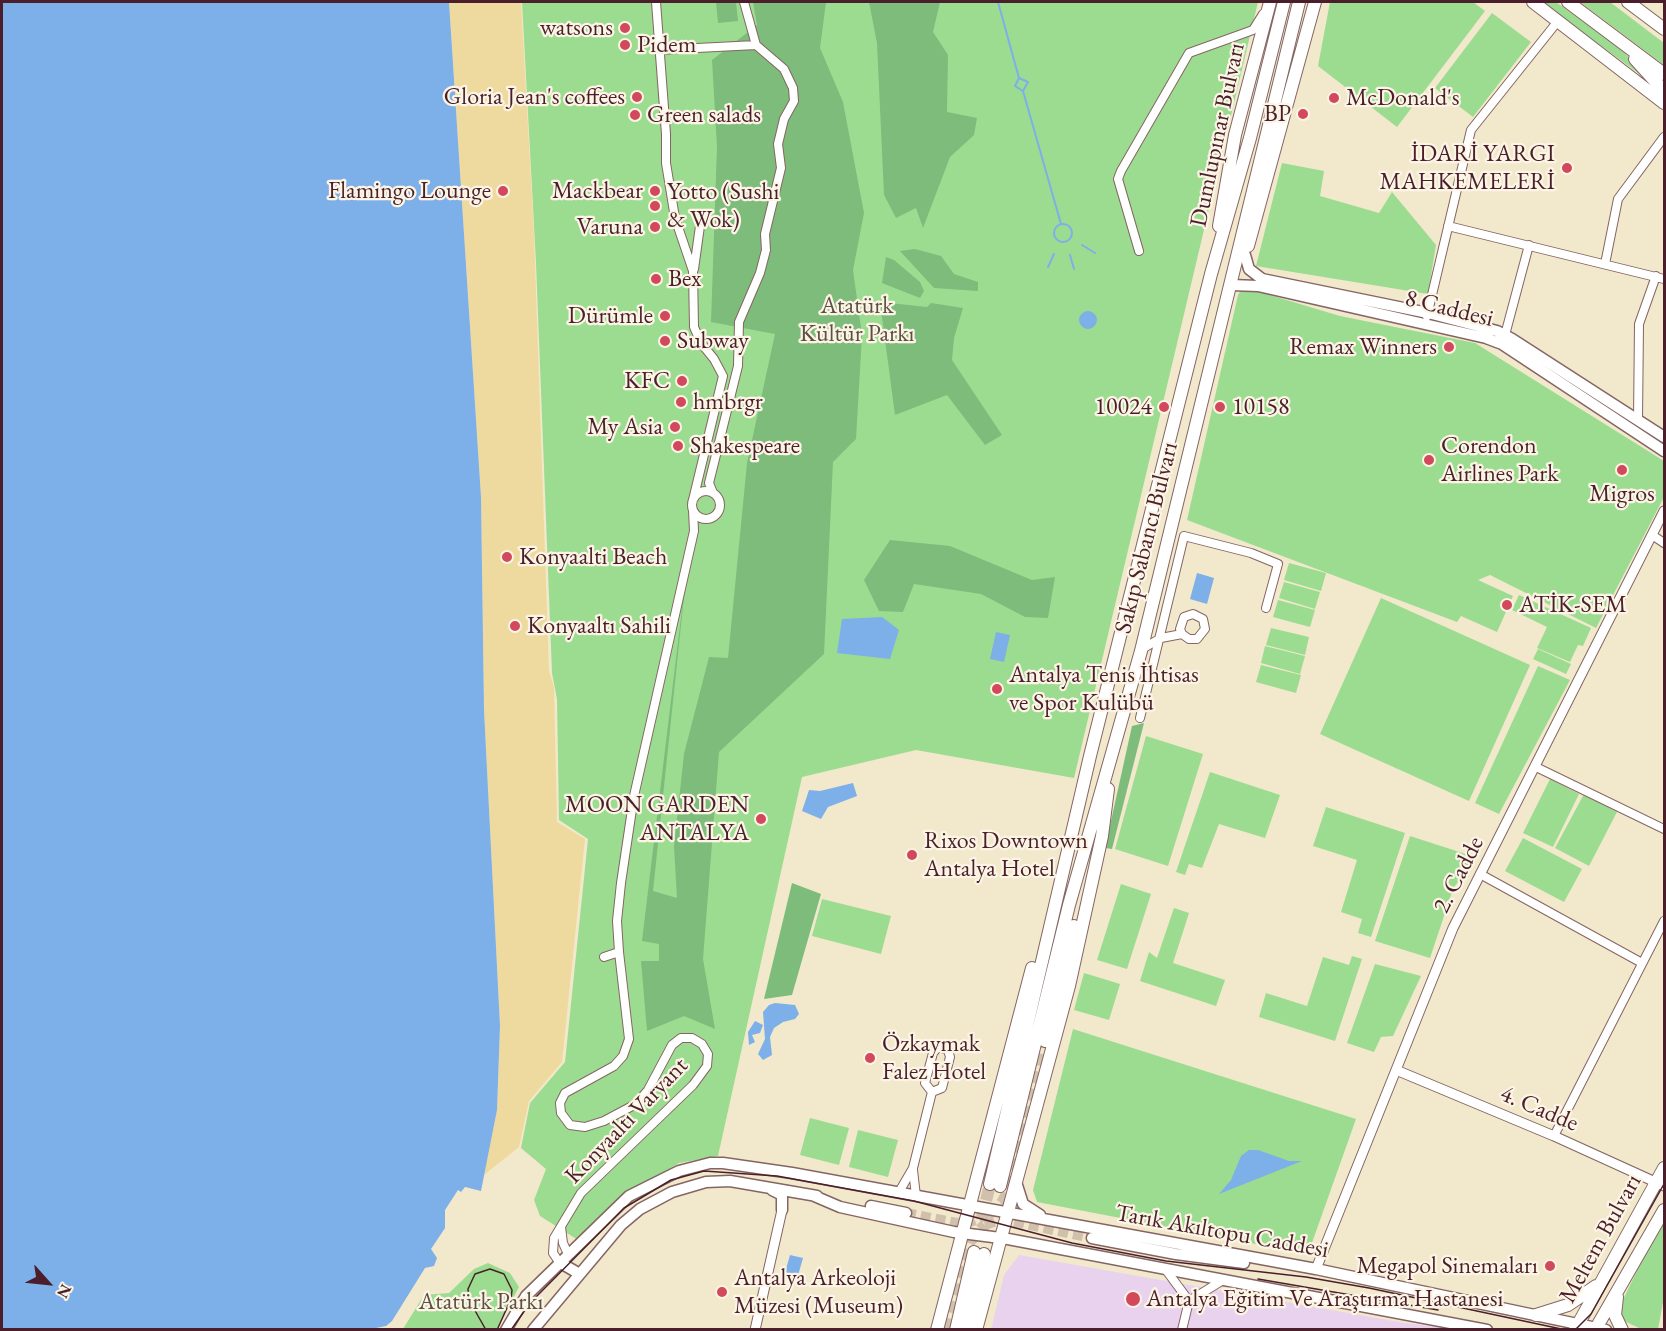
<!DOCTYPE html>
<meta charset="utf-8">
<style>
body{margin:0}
#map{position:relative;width:1666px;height:1331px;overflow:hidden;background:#f2e8cc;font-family:"EB Garamond",serif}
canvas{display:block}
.frame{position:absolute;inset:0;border:3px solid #4a1f2b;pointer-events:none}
.north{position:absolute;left:18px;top:1253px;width:60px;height:60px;-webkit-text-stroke:4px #fcf5e5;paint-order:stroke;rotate:117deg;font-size:16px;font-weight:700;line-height:24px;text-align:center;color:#4a1f2b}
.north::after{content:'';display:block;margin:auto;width:21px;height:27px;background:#4a1f2b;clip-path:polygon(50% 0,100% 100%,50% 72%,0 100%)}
</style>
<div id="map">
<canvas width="1666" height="1331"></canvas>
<div class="frame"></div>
<div class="north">N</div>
</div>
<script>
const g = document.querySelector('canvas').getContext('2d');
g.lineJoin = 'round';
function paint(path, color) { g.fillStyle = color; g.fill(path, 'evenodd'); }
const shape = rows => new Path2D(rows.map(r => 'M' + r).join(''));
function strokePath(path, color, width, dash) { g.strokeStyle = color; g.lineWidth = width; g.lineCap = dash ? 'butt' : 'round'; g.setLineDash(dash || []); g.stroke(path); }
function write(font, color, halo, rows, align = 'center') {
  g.font = font + ' "EB Garamond",serif'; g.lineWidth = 4.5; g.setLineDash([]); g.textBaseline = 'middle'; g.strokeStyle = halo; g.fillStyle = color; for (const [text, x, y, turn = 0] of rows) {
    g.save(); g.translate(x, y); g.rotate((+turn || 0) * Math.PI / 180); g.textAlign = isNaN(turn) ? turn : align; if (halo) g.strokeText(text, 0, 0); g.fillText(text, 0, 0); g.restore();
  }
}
const built = shape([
 [1019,1255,1405,1323,1454,1329,991,1330,1004,1275]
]);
const green = shape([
 [522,2,1258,2,1074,778,916,750,802,777,718,1156,679,1163,629,1193,578,1240,540,1216,534,1200,546,1169,521,1148,530,1103,565,1062,588,839,559,820,557,699,552,673,536,263],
 [1330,2,1473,2,1485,11,1397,127,1318,66],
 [1542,2,1556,2,1621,49,1657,87],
 [1580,2,1610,2,1664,43,1664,65],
 [1492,13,1531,42,1473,117,1435,88],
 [1282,163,1324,171,1320,196,1379,213,1392,192,1436,245,1428,294,1256,266],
 [1243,287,1340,316,1475,343,1664,461,1664,497,1596,628,1490,575,1478,580,1513,596,1497,632,1461,616,1457,622,1187,520,1238,295],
 [1289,563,1326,573,1321,591,1284,580],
 [1284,582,1320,592,1315,609,1279,598],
 [1519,595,1591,628,1583,646,1578,645,1570,662,1537,648,1547,627,1512,610],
 [1381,598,1530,665,1469,801,1320,734],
 [1278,600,1315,610,1310,627,1273,617],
 [1271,628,1309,637,1305,655,1266,645],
 [1265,646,1305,656,1300,674,1261,663],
 [1538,649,1571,664,1566,674,1533,659],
 [1261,665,1301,675,1296,693,1256,682],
 [1538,666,1570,680,1499,814,1475,803],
 [1146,736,1203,754,1168,866,1115,849],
 [1210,772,1280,795,1265,838,1219,824,1202,868,1189,864,1185,875,1176,872],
 [1550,779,1579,794,1553,847,1523,833],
 [1584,794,1617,812,1589,866,1555,848],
 [1326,807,1405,833,1371,937,1358,933,1362,919,1341,912,1357,860,1313,846],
 [1410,836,1475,857,1453,889,1430,958,1375,941],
 [1523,838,1582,869,1564,902,1505,871],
 [1121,884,1151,894,1127,969,1097,960],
 [822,899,891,916,881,954,812,936],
 [1174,908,1189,913,1173,963,1225,980,1216,1006,1140,981,1149,952,1157,958],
 [1352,956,1362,959,1335,1041,1259,1017,1266,993,1307,1006,1323,957,1349,965],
 [1375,964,1421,976,1393,1036,1381,1037,1374,1052,1347,1043],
 [1084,973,1120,984,1109,1020,1074,1010],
 [1073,1029,1356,1119,1308,1254,1037,1202,1033,1190],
 [810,1118,849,1128,839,1165,800,1155],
 [858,1130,898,1140,888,1177,849,1167],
 [1664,1215,1664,1297,1658,1329,1641,1329,1620,1319,1617,1312],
 [488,1263,510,1273,519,1287,497,1329,403,1329,424,1295,449,1293,474,1269]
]);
const forest = shape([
 [716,2,736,2,738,21,718,23],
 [753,2,826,2,820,48,843,102,864,213,853,270,862,335,856,439,833,462,824,654,719,752,703,959,715,1029,684,1016,647,1031,641,961,659,961,659,944,642,941,688,559,653,891,677,898,674,846,684,754,709,657,728,658,747,463,775,334,711,322,717,147,712,60,757,25],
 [869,2,940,2,933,32,948,55,947,112,977,118,974,135,950,157,923,228,916,208,896,218,884,195,877,43],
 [915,249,941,256,954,274,978,282,978,291,934,288,900,251],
 [886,257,894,260,920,282,924,291,920,298,882,283],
 [880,302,927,307,931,303,963,308,954,338,952,360,1002,435,985,445,947,395,895,415],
 [890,540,950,546,1032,580,1055,577,1048,618,1025,617,981,594,914,584,903,612,879,611,864,580],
 [1144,723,1112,849,1105,848,1132,726],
 [792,883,821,894,792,995,764,999]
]);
const sand = shape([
 [449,2,521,2,534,234,549,671,554,687,557,822,585,839,562,1062,529,1101,519,1147,484,1175,497,1110,500,1026,484,710,481,497]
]);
const water = shape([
 [2,2,449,2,481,497,484,710,500,1026,497,1110,481,1191,465,1187,461,1192,458,1190,445,1210,445,1228,431,1249,437,1258,434,1266,425,1268,392,1321,386,1326,366,1330,2,1329],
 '1079 320a9 9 0 1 1 18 0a9 9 0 1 1-18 0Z',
 [1197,573,1214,578,1207,604,1190,599],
 [882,617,899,630,890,659,837,653,842,619],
 [996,632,1010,635,1004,662,990,659],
 [853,783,857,796,828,807,821,819,802,811,809,790,820,791],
 [775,1003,795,1005,799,1014,795,1019,783,1022,774,1028,770,1037,772,1055,763,1060,758,1054,765,1039,763,1012,769,1005],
 [755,1021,763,1025,760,1033,752,1035,755,1042,749,1045,748,1032],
 [1249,1150,1258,1150,1289,1161,1302,1161,1219,1194,1231,1180,1241,1156],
 [790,1255,803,1258,797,1279,784,1276]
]);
const stream = shape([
 [998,2,1019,78,1028,82,1023,91,1061,224],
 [1019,78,1015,86,1023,91],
 '1054 233a9 9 0 1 1 18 0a9 9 0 1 1-18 0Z',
 [1082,245,1095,253],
 [1070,255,1074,269],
 [1048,267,1054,254]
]);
const secondaryTunnel = shape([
 [906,1213,957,1223,973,1221,987,1215],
 [985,1225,997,1221,1010,1221,1092,1238]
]);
const primaryTunnel = shape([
 [987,1215,1002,1203,1009,1190,1045,1041],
 [982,1218,990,1184],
 [946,1330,969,1242,985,1225]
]);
const minor = shape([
 [656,2,666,134,666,163,675,218,693,271,694,327,701,343,714,359,723,376,693,500],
 [658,50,756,45],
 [1448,226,1664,279],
 [1139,251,1118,179,1121,171,1189,53,1253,30,1263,14],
 [1605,264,1618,199,1664,137],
 [694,269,700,226],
 [1427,316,1471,130,1558,21],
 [1505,335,1529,245],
 [1638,420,1639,324,1656,276],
 '692 505a14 14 0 1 1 28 0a14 14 0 1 1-28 0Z',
 [713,493,709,483,738,366,739,322,760,273,766,250,765,234,781,168,778,144,784,119,794,101,793,88,784,69,756,45,744,2],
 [1652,535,1664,543],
 [1142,649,1161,638,1182,634,1189,639,1197,639,1205,629,1203,619,1193,614,1184,617,1180,629,1182,634],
 [1140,718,1184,536,1251,553,1278,564,1266,608],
 [1536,767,1664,829],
 [1480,874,1642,963],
 [604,957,619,952],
 [1554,1136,1664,921],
 [913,1170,916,1196],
 [899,1192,913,1168,932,1092,942,1088,950,1057,948,1050,938,1047,933,1053,925,1083,932,1092],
 [561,1227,563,1243,568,1254],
 [559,1262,553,1253,554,1238,581,1193,693,1085,707,1066,708,1054,702,1044,692,1038,681,1038,672,1045,648,1090,636,1104,604,1121,585,1127,570,1125,561,1113,560,1103,565,1093,614,1066,623,1056,629,1039,619,952,617,921,621,883,634,796,694,531,693,510],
 [1166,1270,1189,1301,1182,1330],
 [1189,1301,1223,1280]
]);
const tertiary = shape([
 [1396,1070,1554,1136,1664,1186],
 [1316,1269,1453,928,1664,511],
 [755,1330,782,1210]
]);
const secondary = shape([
 [1245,255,1249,269,1262,279,1428,313,1497,331,1512,339,1664,437],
 [1231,285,1258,286,1486,338,1502,344,1664,451],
 [1016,1182,1023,1204,1040,1215],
 [772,1190,782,1195,782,1210],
 [812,1195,840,1207,954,1232,1008,1239,1487,1330],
 [871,1206,906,1213],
 [1092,1238,1176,1254,1244,1263],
 [559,1262,578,1273],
 [506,1330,526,1296,629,1196,679,1171,710,1163,723,1163,792,1173,1316,1269,1606,1330],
 [533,1330,621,1225,640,1209,672,1192,706,1182,730,1181,817,1196]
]);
const primary = shape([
 [1533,2,1664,103],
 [1568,2,1664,74],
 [1628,2,1664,29],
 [1635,59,1664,91],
 [1219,226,1235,135,1270,2],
 [1248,246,1315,2],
 [1045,1041,1074,926],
 [990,1184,1090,756,1211,274,1250,138,1284,2],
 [1000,1186,1069,905,1141,651,1299,2],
 [1617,1297,1615,1315,1622,1330],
 [1536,1315,1568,1305,1596,1286],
 [937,1330,1032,968],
 [956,1330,974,1252],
 [966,1330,984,1254],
 [976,1330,1069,986,1102,836,1108,789],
 [1575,1330,1664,1168],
 [1595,1330,1664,1210]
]);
const tram = shape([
 [1258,1279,1438,1310],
 [486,1330,469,1300,468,1289,475,1274,490,1269,504,1274,512,1290,511,1299,497,1330],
 [511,1330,530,1303,624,1208,671,1180,704,1171,777,1176,914,1201,1072,1243,1166,1261,1306,1277,1369,1288,1566,1330],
 [1575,1330,1591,1314,1664,1184]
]);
const markers = [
 [625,28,6,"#d1495b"],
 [625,45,6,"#d1495b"],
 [637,97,6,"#d1495b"],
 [1334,98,6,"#d1495b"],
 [1303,114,6,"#d1495b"],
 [635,115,6,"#d1495b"],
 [1567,168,6,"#d1495b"],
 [503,191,6,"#d1495b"],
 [655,191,6,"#d1495b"],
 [655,206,6,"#d1495b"],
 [655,227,6,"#d1495b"],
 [656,279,6,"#d1495b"],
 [665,316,6,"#d1495b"],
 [665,341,6,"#d1495b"],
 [1449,347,6,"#d1495b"],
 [682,381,6,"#d1495b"],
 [681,402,6,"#d1495b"],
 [1164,407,6,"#d1495b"],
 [1220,407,6,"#d1495b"],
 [675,427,6,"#d1495b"],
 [678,446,6,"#d1495b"],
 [1429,460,6,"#d1495b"],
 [1622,470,6,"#d1495b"],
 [507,557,6,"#d1495b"],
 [1507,605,6,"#d1495b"],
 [515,626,6,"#d1495b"],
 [997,689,6,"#d1495b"],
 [761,819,6,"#d1495b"],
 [912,855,6,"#d1495b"],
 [870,1058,6,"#d1495b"],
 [1550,1266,6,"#d1495b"],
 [722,1292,6,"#d1495b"],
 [1133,1299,8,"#d1495b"]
];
const poiNames = [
 ["watsons",613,28,"right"],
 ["Pidem",637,45],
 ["Gloria Jean's coffees",625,97,"right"],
 ["McDonald's",1346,98],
 ["BP",1291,114,"right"],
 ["Green salads",647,115],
 ["İDARİ YARGI",1555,154,"right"],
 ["MAHKEMELERİ",1555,182,"right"],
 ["Flamingo Lounge",491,191,"right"],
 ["Mackbear",643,191,"right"],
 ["Yotto (Sushi",667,192],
 ["& Wok)",667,220],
 ["Varuna",643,227,"right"],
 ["Bex",668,279],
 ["Dürümle",653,316,"right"],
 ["Subway",677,341],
 ["Remax Winners",1437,347,"right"],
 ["KFC",670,381,"right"],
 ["hmbrgr",693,402],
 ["10024",1152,407,"right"],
 ["10158",1232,407],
 ["My Asia",663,427,"right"],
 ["Shakespeare",690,446],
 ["Corendon",1441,446],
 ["Airlines Park",1441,474],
 ["Migros",1622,494,"center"],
 ["Konyaalti Beach",519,557],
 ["ATİK-SEM",1519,605],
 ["Konyaaltı Sahili",527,626],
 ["Antalya Tenis İhtisas",1009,675],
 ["ve Spor Kulübü",1009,703],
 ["MOON GARDEN",749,805,"right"],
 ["ANTALYA",749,833,"right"],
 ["Rixos Downtown",924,841],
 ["Antalya Hotel",924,869],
 ["Özkaymak",882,1044],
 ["Falez Hotel",882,1072],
 ["Megapol Sinemaları",1538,1266,"right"],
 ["Antalya Arkeoloji",734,1278],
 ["Müzesi (Museum)",734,1306],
 ["Antalya Eğitim Ve Araştırma Hastanesi",1146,1299]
];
const streetNames = [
 ["Dumlupınar Bulvarı",1218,135,-78],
 ["8 Caddesi",1449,309,14],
 ["Sakıp Sabancı Bulvarı",1147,538,-76],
 ["2. Cadde",1459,875,-63],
 ["4. Cadde",1539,1109,23],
 ["Konyaaltı Varyant",627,1121,-46],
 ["Tarık Akıltopu Caddesi",1222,1232,10],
 ["Meltem Bulvarı",1601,1239,-61]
];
const parkNames = [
 ["Atatürk",857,306],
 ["Kültür Parkı",857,334],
 ["Atatürk Parkı",481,1302]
];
paint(built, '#e9d2ed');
paint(green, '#9cdc91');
paint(forest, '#7dbc7b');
paint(sand, '#eeda9e');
paint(water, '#7dafe9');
strokePath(stream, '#7dafe9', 2);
strokePath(secondaryTunnel, '#d0c0ac', 10, [10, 5]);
strokePath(primaryTunnel, '#d0c0ac', 12, [12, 6]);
strokePath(minor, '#856563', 10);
strokePath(tertiary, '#856563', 11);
strokePath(secondary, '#856563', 13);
strokePath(primary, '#856563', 14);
strokePath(minor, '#fff', 8);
strokePath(tertiary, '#fff', 9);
strokePath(secondary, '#fff', 10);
strokePath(primary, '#fff', 12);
strokePath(tram, '#4a1f2b', 1.5);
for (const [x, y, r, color] of markers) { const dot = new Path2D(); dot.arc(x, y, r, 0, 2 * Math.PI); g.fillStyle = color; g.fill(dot); strokePath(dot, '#fcf5e5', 2); }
write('24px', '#4a1f2b', '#fcf5e5', poiNames, 'left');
write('24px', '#4a1f2b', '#fcf5e5', streetNames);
write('24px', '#5e4e44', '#fcf5e5', parkNames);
</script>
